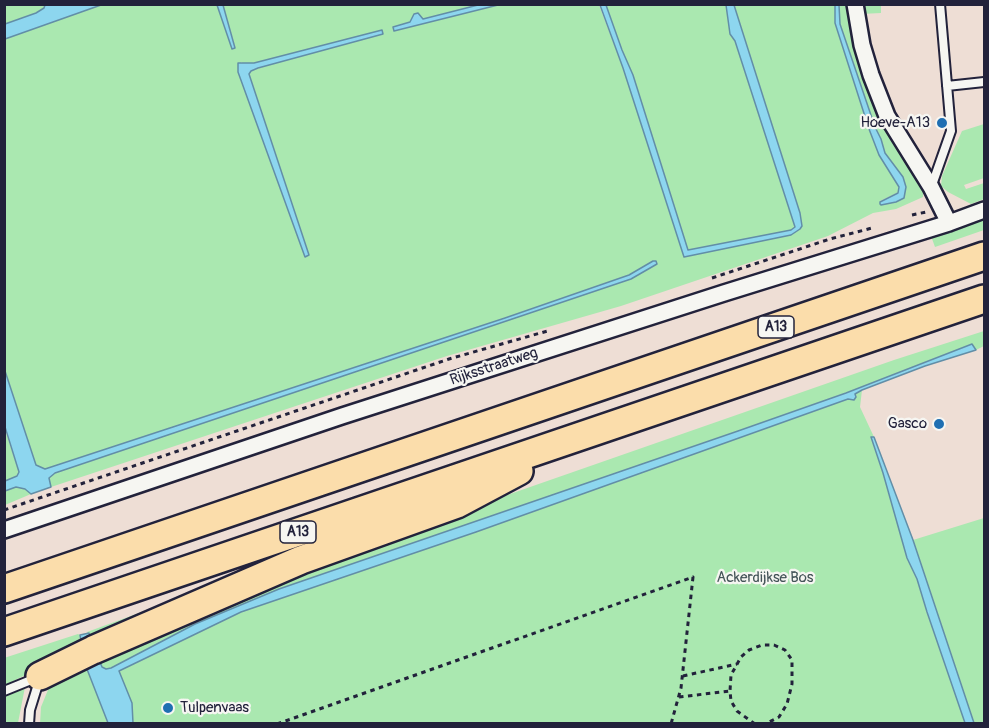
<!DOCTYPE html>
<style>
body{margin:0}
#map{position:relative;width:989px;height:728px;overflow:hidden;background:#eeded5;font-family:Pangolin,sans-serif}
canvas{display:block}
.frame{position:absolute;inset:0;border:6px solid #22223b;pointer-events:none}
</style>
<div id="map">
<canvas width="989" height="728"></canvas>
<div class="frame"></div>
</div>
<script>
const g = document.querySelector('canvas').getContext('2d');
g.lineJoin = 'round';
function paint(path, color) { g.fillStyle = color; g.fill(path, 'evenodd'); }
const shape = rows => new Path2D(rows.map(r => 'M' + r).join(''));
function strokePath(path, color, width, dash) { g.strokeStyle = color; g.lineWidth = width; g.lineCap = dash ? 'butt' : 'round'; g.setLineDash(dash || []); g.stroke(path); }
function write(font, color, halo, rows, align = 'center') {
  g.font = font + ' Pangolin,sans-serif'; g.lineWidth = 4.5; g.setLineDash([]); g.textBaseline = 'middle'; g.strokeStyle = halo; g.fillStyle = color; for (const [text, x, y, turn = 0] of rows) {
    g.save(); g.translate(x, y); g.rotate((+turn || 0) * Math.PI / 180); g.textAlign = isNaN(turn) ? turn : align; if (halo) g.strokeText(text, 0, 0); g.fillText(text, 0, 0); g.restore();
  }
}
const green = shape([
 [4,5,45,5,44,8,36,13,5,24],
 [101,5,217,5,232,48,235,47,223,5,478,5,393,27,394,31,498,5,599,5,623,68,684,256,791,235,802,226,800,213,734,5,835,5,835,23,869,129,879,155,899,187,899,192,880,201,880,204,881,205,896,202,904,197,906,187,903,177,885,153,881,139,875,127,840,24,839,5,851,5,923,189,923,197,896,209,873,213,828,236,621,306,447,356,51,487,49,478,55,473,631,279,657,263,653,261,629,275,505,318,45,469,36,465,5,371,4,39],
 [241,62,244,64,277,62,251,71,249,74,308,255,305,257,244,83],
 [606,5,726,5,731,34,735,41,795,227,791,230,688,251,633,75,622,50],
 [859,5,881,5,881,13,861,14],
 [984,124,984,178,964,185,966,189,984,183,984,199,971,204,948,192,941,186,942,176,962,131],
 [984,217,984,230,935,247,931,236],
 [984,331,984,346,976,350,972,344,846,393,738,431,279,589,195,624,111,668,106,669,102,667,99,662,341,553,894,360],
 [862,390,860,407,874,437,914,544,913,540,984,518,984,723,121,723,117,668,235,611,855,394],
 [4,427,19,472,18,476,5,481],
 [16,487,25,488,31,494,5,505,5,491],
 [224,582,92,642,87,632],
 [78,634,80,635,79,649,5,685,4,658],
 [85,664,108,723,40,724,41,707,50,685],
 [25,687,18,723,5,723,5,696]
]);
const water = shape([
 [45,5,45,4,101,5,5,39,5,24,36,13,44,8,45,5],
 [217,5,223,5,235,48,232,49,217,5],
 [478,5,498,5,394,31,393,27,410,22,414,14,418,13,423,19,478,5],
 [600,5,606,5,622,50,633,75,688,250,791,230,795,227,735,41,730,34,726,5,734,5,800,213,802,226,800,229,791,235,684,257,623,68,600,5],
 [835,5,839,5,840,24,875,127,881,139,885,153,903,177,906,187,904,198,896,202,881,205,880,204,880,202,898,193,899,187,879,155,869,129,835,23,835,5],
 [382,30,383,34,258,68,251,71,249,74,309,255,305,257,238,72,238,63,254,63,382,30],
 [653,261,656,261,657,264,631,279,55,473,49,478,51,487,31,494,25,489,16,487,5,491,5,481,17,476,19,472,5,427,5,371,36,465,45,469,505,318,629,275,653,261],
 [972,344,976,350,925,366,862,390,855,394,856,397,854,400,848,399,476,532,241,612,119,671,132,703,133,723,108,723,85,664,80,635,89,633,102,667,106,669,111,668,195,624,279,589,738,431,846,393,972,344],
 [871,437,874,437,913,540,974,723,965,723,927,612,917,579,907,558,883,473,871,437]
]);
const path = shape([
 [912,215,926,212],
 [712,278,830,239,872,228],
 [4,510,449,359,551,330],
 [683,676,737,664],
 [679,697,730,691],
 [277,724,693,577,681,688,671,724],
 [755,724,737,711,731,701,730,691,731,675,741,657,749,650,762,645,774,645,785,650,792,660,792,684,787,704,779,717,765,724]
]);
const lane = shape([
 [947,86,984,82],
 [932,185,951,131,940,4],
 [4,691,36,678],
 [29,724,30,710,39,681]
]);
const street = shape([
 [855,4,862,45,871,75,887,116,931,187,949,223],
 [4,530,342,416,724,293,949,223,984,210]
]);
const highway = shape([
 [4,589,984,256],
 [4,632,984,299],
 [40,676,93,650,301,560,457,504,519,471]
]);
const markers = [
 [942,123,6,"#1f6fb2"],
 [939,424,6,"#1f6fb2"],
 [168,708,6,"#1f6fb2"]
];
const shields = [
 [776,327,36],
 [298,532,36]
];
const shieldNames = [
 ["A13",776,327],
 ["A13",298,532]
];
const poiNames = [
 ["Hoeve-A13",930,123],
 ["Gasco",927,424],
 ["Tulpenvaas",180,708,"left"]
];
const streetNames = [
 ["Rijksstraatweg",494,367,-18]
];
const parkNames = [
 ["Ackerdijkse Bos",765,578]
];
paint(green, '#aae8b0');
paint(water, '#8dd6ef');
strokePath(water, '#628ea7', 1.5);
strokePath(lane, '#22223b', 12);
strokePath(street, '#22223b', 20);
strokePath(highway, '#22223b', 32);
strokePath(path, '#22223b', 3, [4.5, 4.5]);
strokePath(lane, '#f6f6f2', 8);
strokePath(street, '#f6f6f2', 15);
strokePath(highway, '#fbddab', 27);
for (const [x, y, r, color] of markers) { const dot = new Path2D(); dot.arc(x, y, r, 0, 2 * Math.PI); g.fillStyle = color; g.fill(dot); strokePath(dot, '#f6f6f2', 2); }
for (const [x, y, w] of shields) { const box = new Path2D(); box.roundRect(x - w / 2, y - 11, w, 22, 4.5); g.fillStyle = '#f6f6f2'; g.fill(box); strokePath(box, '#22223b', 1.5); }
write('bold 14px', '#22223b', null, shieldNames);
write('15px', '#22223b', '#f6f6f2', poiNames, 'right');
write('15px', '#22223b', '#f6f6f2', streetNames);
write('15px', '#445458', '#f6f6f2', parkNames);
</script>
